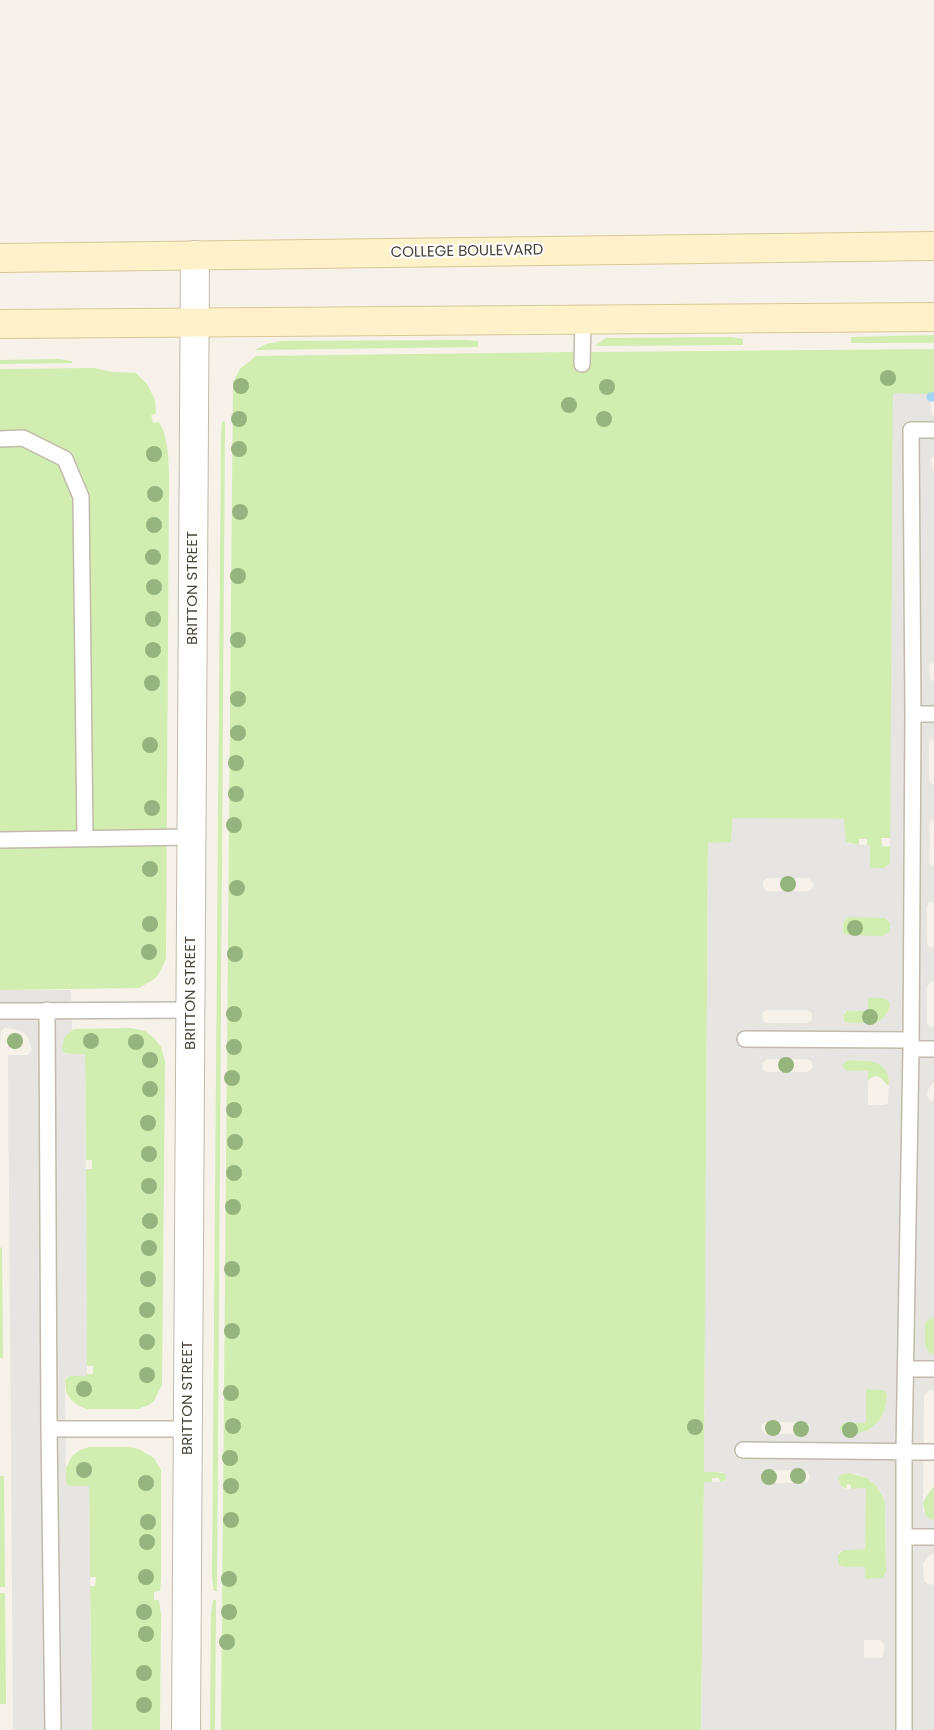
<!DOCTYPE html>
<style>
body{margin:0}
canvas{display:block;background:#f6f2e9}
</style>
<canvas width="934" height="1730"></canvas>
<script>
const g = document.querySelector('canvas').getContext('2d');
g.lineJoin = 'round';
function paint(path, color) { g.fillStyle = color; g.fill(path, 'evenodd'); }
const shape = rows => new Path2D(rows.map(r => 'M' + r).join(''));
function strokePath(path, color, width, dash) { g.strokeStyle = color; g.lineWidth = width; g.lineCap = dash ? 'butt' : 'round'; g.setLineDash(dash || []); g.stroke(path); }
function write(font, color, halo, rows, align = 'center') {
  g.font = font + ' Poppins,sans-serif'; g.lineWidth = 4; g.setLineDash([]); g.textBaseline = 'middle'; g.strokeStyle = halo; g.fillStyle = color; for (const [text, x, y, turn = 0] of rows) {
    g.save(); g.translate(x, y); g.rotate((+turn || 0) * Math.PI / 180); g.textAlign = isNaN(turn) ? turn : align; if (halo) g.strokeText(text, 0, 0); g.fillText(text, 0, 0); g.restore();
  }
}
const green = shape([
 [934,335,934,343,851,343,851,337],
 [731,337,743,339,743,345,595,346,606,338],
 [466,340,478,341,478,347,255,350,266,344,282,341],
 [934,349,934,394,893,394,891,838,881,838,882,846,891,847,890,864,884,868,870,868,870,846,867,845,867,839,859,839,859,845,846,842,843,819,733,818,731,842,708,844,704,1471,724,1473,726,1474,726,1480,720,1482,719,1478,712,1478,712,1482,704,1483,701,1730,221,1730,233,382,240,369,256,356,574,352,574,364,582,364,590,363,590,352],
 [59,359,72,361,72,363,0,364,0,360],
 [94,368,112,372,136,373,147,384,155,400,156,414,151,415,153,423,159,422,164,432,168,452,169,475,166,957,165,962,156,978,139,988,0,990,0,369],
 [225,421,217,1591,214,1591,212,1578,221,435,222,422],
 [848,917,884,917,890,922,890,932,883,936,848,936,843,933,843,922],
 [868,998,883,998,888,1000,890,1004,889,1010,883,1019,878,1022,871,1023,848,1023,844,1021,843,1015,847,1011,868,1011],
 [131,1028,145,1031,154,1038,161,1047,165,1061,162,1385,154,1401,149,1405,138,1409,87,1409,79,1406,71,1400,66,1392,65,1380,69,1376,93,1374,93,1366,87,1366,86,1169,92,1169,92,1160,86,1160,85,1055,64,1053,62,1050,62,1044,65,1035,74,1029],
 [848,1060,871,1061,881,1065,888,1072,889,1085,887,1085,881,1078,877,1076,872,1077,868,1081,868,1071,847,1071,843,1067,843,1064],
 [2,1247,3,1358,0,1358,0,1248],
 [934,1318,934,1355,928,1352,925,1345,925,1323,928,1319],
 [866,1389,885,1390,887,1395,885,1410,879,1421,869,1430,859,1433,843,1433,840,1429,840,1426,844,1423],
 [89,1447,127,1447,139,1449,154,1458,161,1470,161,1579,160,1591,154,1592,154,1600,159,1600,161,1615,160,1730,92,1730,90,1586,95,1586,96,1577,90,1577,89,1486,69,1486,66,1482,66,1468,72,1456,80,1450],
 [850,1473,867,1478,877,1486,885,1501,886,1572,883,1578,865,1579,865,1567,844,1567,839,1565,838,1563,838,1555,843,1550,866,1489,851,1489,851,1486,849,1484,846,1485,847,1489,841,1486,838,1478,842,1474],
 [0,1476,4,1476,5,1587,0,1587],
 [934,1486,934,1521,927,1517,925,1514,923,1503,926,1497],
 [0,1593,5,1593,6,1704,0,1704],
 [213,1600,216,1600,215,1730,210,1730,211,1613]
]);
const parking = shape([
 [893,393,931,394,931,412,934,416,934,454,931,460,934,476,934,662,930,664,929,668,930,677,934,683,934,739,930,740,929,745,929,781,934,785,934,820,931,820,929,826,930,837,929,860,930,865,934,866,934,902,929,902,927,907,927,944,929,947,934,947,934,981,930,982,927,987,927,1023,930,1027,934,1027,934,1081,929,1088,927,1094,929,1100,934,1101,934,1318,928,1319,925,1323,925,1345,928,1352,934,1355,934,1390,928,1391,924,1396,923,1511,927,1517,934,1521,934,1553,927,1557,923,1565,924,1581,928,1584,934,1585,934,1730,701,1730,704,1482,722,1482,726,1480,726,1475,722,1472,704,1472,708,843,731,842,733,818,844,819,846,842,850,844,870,845,870,868,884,868,890,864],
 [768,878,808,878,814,884,813,888,808,891,767,891,764,889,763,885,763,881],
 [848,917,886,918,890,922,890,932,883,936,847,935,843,933,843,922],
 [868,998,883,998,888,1000,890,1004,889,1010,883,1019,878,1022,871,1023,848,1023,844,1021,843,1015,846,1011,868,1011],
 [767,1010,807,1010,812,1013,812,1020,807,1023,767,1023,763,1021,762,1017,763,1012],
 [767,1059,807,1059,811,1061,813,1067,811,1070,807,1072,767,1072,763,1070,762,1064],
 [848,1060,871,1061,881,1065,886,1070,889,1079,888,1103,884,1105,868,1105,868,1071,847,1071,843,1067,843,1064],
 [866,1389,884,1390,887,1395,885,1410,879,1421,869,1430,859,1433,843,1433,840,1429,840,1426,844,1423,866,1423],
 [766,1422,805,1422,809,1424,809,1430,806,1434,766,1434,762,1431,761,1428,762,1424],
 [766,1470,805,1470,809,1473,810,1478,807,1482,804,1483,767,1483,763,1481,761,1476,763,1472],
 [847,1473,857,1474,867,1478,877,1486,884,1498,885,1504,886,1572,883,1578,865,1579,865,1567,844,1567,839,1565,838,1563,838,1555,840,1551,865,1549,866,1488,845,1489,841,1486,838,1478,842,1474],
 [864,1640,880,1640,883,1643,885,1646,883,1656,880,1658,864,1658],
 [0,990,71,990,72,1030,64,1038,62,1050,65,1054,85,1054,87,1376,69,1376,65,1378,66,1482,69,1486,89,1486,92,1730,13,1730,8,1055,28,1055,32,1049,28,1038,24,1033,15,1029,5,1028,1,1031,0,1051]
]);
const stream = shape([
 [931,397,934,397]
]);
const lane = shape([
 [582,364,583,319],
 [0,439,23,438,65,459,81,497,85,839],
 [913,714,934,714],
 [0,840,192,837],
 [47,1010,49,1429,53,1730],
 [0,1011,191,1010],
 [745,1039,911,1040],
 [911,1049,934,1049],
 [906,1369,934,1369],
 [49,1429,188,1429],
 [743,1450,934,1452],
 [904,1537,934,1537],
 [904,1730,904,1452,911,1049,913,714,911,430,934,430]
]);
const street = shape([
 [186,1730,195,255]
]);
const secondary = shape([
 [0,258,934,246],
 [0,324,934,317]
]);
const trees = [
 [888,378],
 [241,386],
 [607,387],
 [569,405],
 [239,419],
 [604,419],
 [239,449],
 [154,454],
 [155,494],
 [240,512],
 [154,525],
 [153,557],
 [238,576],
 [154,587],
 [153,619],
 [238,640],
 [153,650],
 [152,683],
 [238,699],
 [238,733],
 [150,745],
 [236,763],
 [236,794],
 [152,808],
 [234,825],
 [150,869],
 [788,884],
 [237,888],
 [150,924],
 [855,928],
 [149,952],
 [235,954],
 [234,1014],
 [870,1017],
 [15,1041],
 [91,1041],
 [136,1042],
 [234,1047],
 [150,1060],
 [786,1065],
 [232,1078],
 [150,1089],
 [234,1110],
 [148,1123],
 [235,1142],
 [149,1154],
 [234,1173],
 [149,1186],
 [233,1207],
 [150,1221],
 [149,1248],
 [232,1269],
 [148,1279],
 [147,1310],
 [232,1331],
 [147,1342],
 [147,1375],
 [84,1389],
 [231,1393],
 [233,1426],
 [695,1427],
 [773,1428],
 [801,1429],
 [850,1430],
 [230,1458],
 [84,1470],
 [798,1476],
 [769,1477],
 [146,1483],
 [231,1486],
 [231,1520],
 [148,1522],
 [147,1542],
 [146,1577],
 [229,1579],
 [144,1612],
 [229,1612],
 [146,1634],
 [227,1642],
 [144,1673],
 [144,1705]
];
const streetNames = [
 ["COLLEGE BOULEVARD",467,252,-1],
 ["BRITTON STREET",193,588,-90],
 ["BRITTON STREET",191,993,-90],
 ["BRITTON STREET",188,1398,-90]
];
paint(green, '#d1edb0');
paint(parking, '#e7e5e1');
strokePath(stream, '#a2d4f6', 9);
strokePath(lane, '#c2baab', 18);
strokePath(street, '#c2baab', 30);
strokePath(secondary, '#d9c796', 30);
strokePath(lane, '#fff', 15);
strokePath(street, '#fff', 28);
strokePath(secondary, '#fff2ca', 28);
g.fillStyle = '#96b47d';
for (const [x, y] of trees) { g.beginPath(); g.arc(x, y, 8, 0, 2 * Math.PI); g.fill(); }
write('15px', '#4a4337', '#fff', streetNames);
</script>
